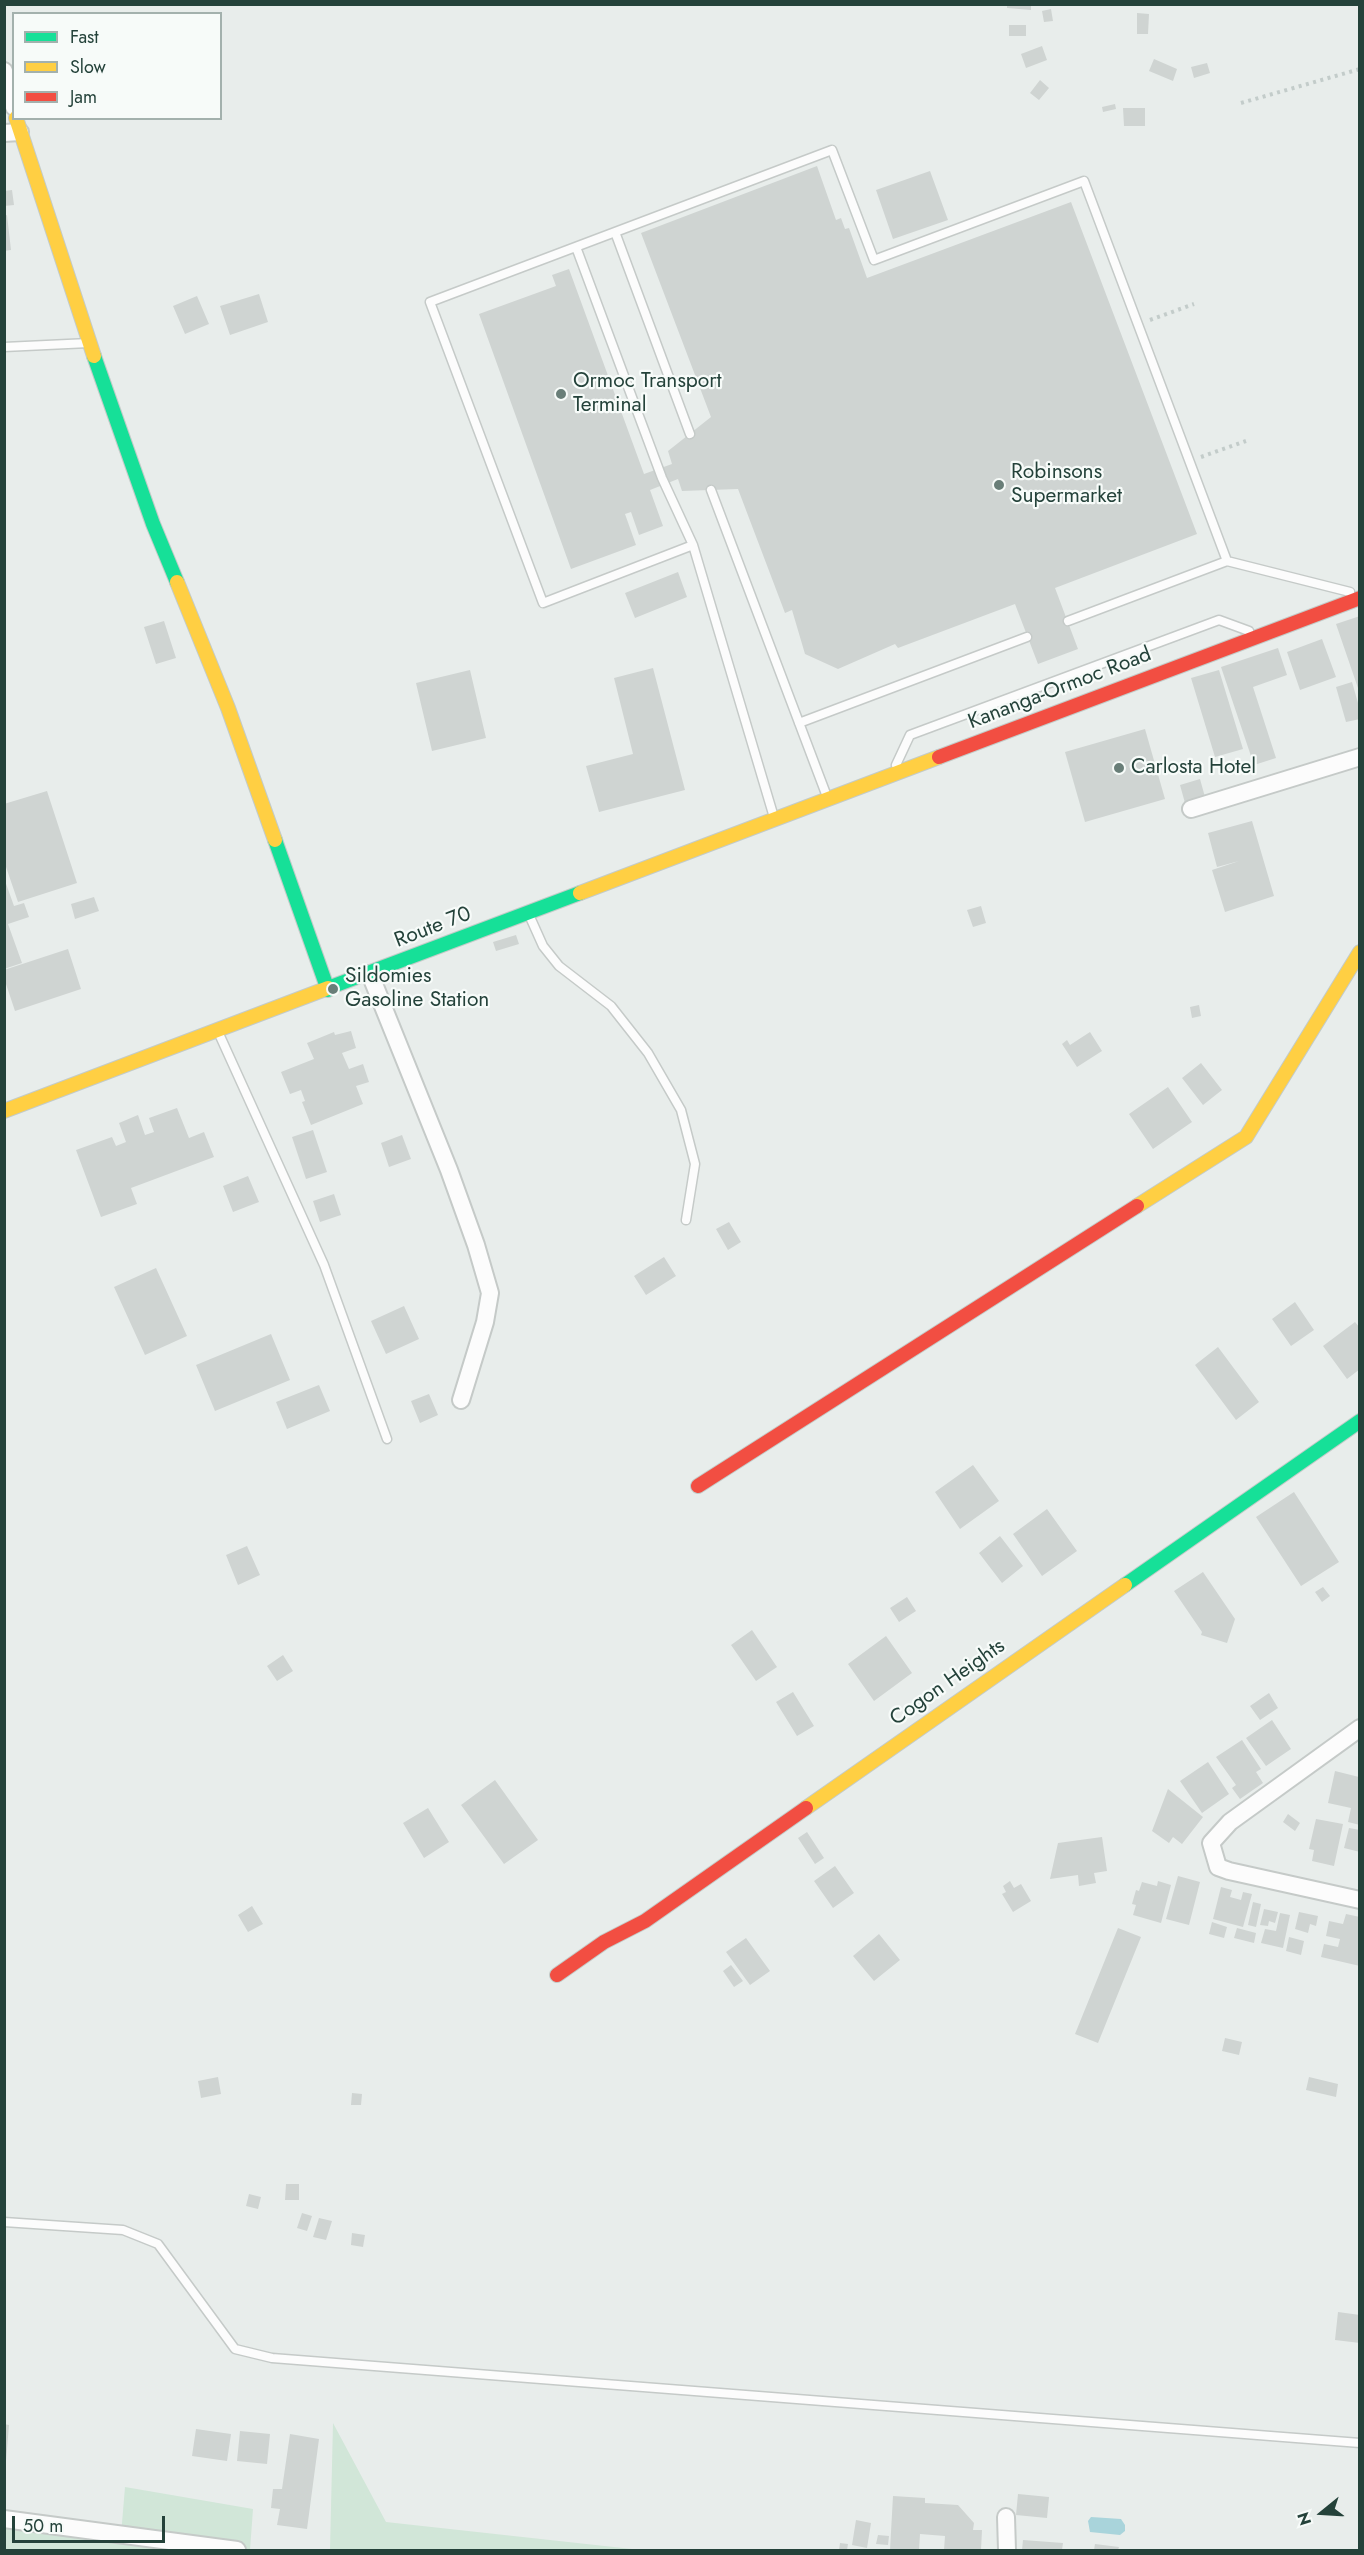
<!DOCTYPE html>
<style>
body{margin:0}
#map{position:relative;width:1364px;height:2555px;overflow:hidden;background:#e8edeb;font-family:Jost,sans-serif}
canvas{display:block}
.frame{position:absolute;inset:0;border:6px solid #24423a;pointer-events:none}
.legend{position:absolute;left:12px;top:12px;width:210px;height:108px;box-sizing:border-box;background:#f7fbf9;border:2px solid #a3b1ad;margin:0;padding:8px 10px;list-style:none;font-size:18px;color:#24423a}
.legend li{display:flex;align-items:center;gap:12px;height:30px}
.legend b{width:30px;border:2px solid #a3b1ad}
.north{position:absolute;left:1292px;top:2483px;width:60px;height:60px;-webkit-text-stroke:4px #f7fbf9;paint-order:stroke;rotate:252deg;font-size:16px;font-weight:700;line-height:24px;text-align:center;color:#24423a}
.north::after{content:'';display:block;margin:auto;width:21px;height:27px;background:#24423a;clip-path:polygon(50% 0,100% 100%,50% 72%,0 100%)}
.scale{position:absolute;left:12px;top:2516px;width:153px;height:27px;box-sizing:border-box;border:3px solid #24423a;border-top:0;padding-left:8px;font-size:18px;line-height:21px;white-space:nowrap;color:#24423a;-webkit-text-stroke:4px #f7fbf9;paint-order:stroke}
</style>
<div id="map">
<canvas width="1364" height="2555"></canvas>
<div class="frame"></div>
<ul class="legend">
<li><b style="height:8px;background:#16e098"></b>Fast</li>
<li><b style="height:8px;background:#ffcf43"></b>Slow</li>
<li><b style="height:8px;background:#f24e42"></b>Jam</li>
</ul>
<div class="north">N</div>
<div class="scale">50 m</div>
</div>
<script>
const g = document.querySelector('canvas').getContext('2d');
g.lineJoin = 'round';
function paint(path, color) { g.fillStyle = color; g.fill(path, 'evenodd'); }
const shape = rows => new Path2D(rows.map(r => 'M' + r).join(''));
function strokePath(path, color, width, dash) { g.strokeStyle = color; g.lineWidth = width; g.lineCap = dash ? 'butt' : 'round'; g.setLineDash(dash || []); g.stroke(path); }
function write(font, color, halo, rows, align = 'center') {
  g.font = font + ' Jost,sans-serif'; g.lineWidth = 4.5; g.setLineDash([]); g.textBaseline = 'middle'; g.strokeStyle = halo; g.fillStyle = color; for (const [text, x, y, turn = 0] of rows) {
    g.save(); g.translate(x, y); g.rotate((+turn || 0) * Math.PI / 180); g.textAlign = isNaN(turn) ? turn : align; if (halo) g.strokeText(text, 0, 0); g.fillText(text, 0, 0); g.restore();
  }
}
const green = shape([
 [333,2423,386,2522,641,2550,330,2550],
 [125,2487,253,2509,250,2550,5,2550,5,2519,121,2535]
]);
const water = shape([
 [1091,2517,1121,2519,1125,2525,1125,2531,1120,2535,1090,2532,1088,2521]
]);
const building = shape([
 [1007,4,1031,4,1031,10,1007,8],
 [1051,9,1053,21,1044,22,1042,11],
 [1137,13,1149,14,1148,34,1137,34],
 [1009,25,1026,25,1026,36,1009,36],
 [1042,46,1047,60,1026,68,1021,54],
 [1154,59,1177,69,1173,81,1149,71],
 [1207,63,1210,73,1194,78,1191,67],
 [1040,80,1049,88,1039,100,1030,93],
 [1115,104,1116,109,1103,112,1102,107],
 [1123,108,1145,108,1145,126,1124,126],
 [817,166,836,220,841,218,845,229,849,228,867,278,1071,202,1197,534,1055,588,1078,649,1038,664,1015,604,898,648,895,644,838,669,805,654,792,610,785,613,738,489,682,491,678,479,650,490,663,526,639,535,631,512,625,514,636,545,571,569,479,314,556,286,552,275,569,269,644,474,672,464,668,451,711,417,641,233],
 [930,171,948,220,893,239,876,190],
 [12,190,14,205,4,206,4,191],
 [7,215,11,250,4,251,4,216],
 [259,294,268,322,230,335,220,306],
 [197,296,209,324,185,334,173,306],
 [678,572,687,597,635,618,625,593],
 [1360,616,1360,691,1359,691,1336,624],
 [164,621,176,658,156,664,144,627],
 [1322,639,1336,677,1300,690,1287,652],
 [1278,648,1287,675,1253,687,1276,758,1254,765,1221,667],
 [653,668,685,790,599,812,586,766,633,754,614,678],
 [470,670,486,738,432,751,416,683],
 [1219,670,1243,749,1215,757,1191,678],
 [1352,682,1360,710,1360,719,1346,722,1336,687],
 [1145,729,1165,799,1085,822,1065,752],
 [1200,779,1205,797,1185,803,1180,785],
 [47,791,77,883,18,902,4,861,4,804],
 [1252,821,1274,896,1225,912,1212,870,1239,861,1217,867,1208,833],
 [4,878,14,906,24,903,29,917,8,924,22,963,4,969],
 [94,897,99,911,75,919,71,904],
 [981,906,986,923,973,927,967,910],
 [516,935,519,944,496,951,493,942],
 [68,949,81,989,15,1011,4,978,4,970],
 [1199,1005,1201,1016,1192,1018,1190,1007],
 [351,1031,356,1048,342,1053,349,1069,363,1064,369,1082,356,1086,363,1104,311,1125,302,1102,305,1101,301,1090,290,1094,281,1072,314,1059,307,1043,334,1032,335,1035],
 [1090,1032,1102,1051,1077,1067,1062,1044,1067,1040,1070,1045],
 [1201,1063,1222,1090,1203,1105,1182,1078],
 [1168,1087,1192,1122,1153,1149,1129,1114],
 [177,1108,189,1138,204,1132,214,1157,131,1188,137,1204,101,1217,76,1150,112,1137,116,1146,126,1142,119,1123,138,1115,145,1135,154,1132,149,1118],
 [313,1130,327,1172,306,1179,292,1137],
 [402,1135,411,1159,389,1167,381,1143],
 [248,1176,259,1202,233,1212,223,1186],
 [334,1194,341,1215,320,1222,313,1201],
 [729,1222,741,1242,728,1250,716,1229],
 [664,1257,676,1276,646,1295,634,1276],
 [156,1268,187,1336,145,1355,114,1287],
 [1295,1302,1314,1330,1291,1346,1272,1319],
 [404,1306,419,1339,386,1354,371,1321],
 [1355,1322,1360,1328,1360,1369,1347,1379,1323,1346],
 [271,1334,290,1380,215,1411,196,1365],
 [1218,1347,1259,1402,1236,1420,1195,1365],
 [319,1385,330,1411,287,1429,276,1402],
 [429,1394,438,1415,420,1423,411,1401],
 [973,1465,999,1501,960,1529,935,1492],
 [1294,1492,1339,1562,1301,1586,1256,1517],
 [1047,1509,1077,1551,1042,1576,1013,1534],
 [1000,1536,1023,1566,1002,1583,979,1553],
 [247,1546,260,1575,238,1585,226,1555],
 [1203,1572,1235,1619,1227,1643,1201,1635,1202,1632,1174,1591],
 [1323,1587,1330,1596,1322,1602,1315,1592],
 [907,1597,916,1611,899,1622,890,1608],
 [752,1630,777,1667,756,1681,731,1645],
 [886,1636,912,1673,874,1701,848,1664],
 [283,1655,293,1671,277,1681,267,1666],
 [793,1692,814,1726,797,1736,776,1702],
 [1269,1693,1278,1708,1260,1720,1250,1706],
 [1272,1720,1291,1749,1266,1766,1246,1738],
 [1242,1740,1261,1769,1256,1772,1263,1783,1240,1799,1232,1788,1236,1785,1216,1757],
 [1208,1762,1229,1794,1202,1813,1180,1781],
 [1335,1771,1359,1777,1360,1825,1348,1822,1351,1808,1328,1803],
 [495,1780,538,1840,504,1864,461,1805],
 [1168,1789,1203,1817,1182,1844,1173,1837,1169,1843,1152,1831],
 [428,1808,449,1842,424,1858,403,1823],
 [1288,1814,1300,1823,1295,1831,1283,1822],
 [1316,1819,1343,1824,1334,1866,1312,1861,1314,1850,1309,1849],
 [1349,1828,1360,1830,1360,1852,1344,1848],
 [807,1832,824,1858,815,1864,798,1838],
 [1102,1837,1107,1871,1094,1873,1096,1883,1079,1886,1078,1875,1050,1879,1058,1843],
 [835,1866,854,1893,833,1908,814,1881],
 [1178,1876,1200,1882,1189,1925,1166,1919],
 [1010,1881,1014,1888,1021,1884,1031,1901,1013,1912,1002,1894,1006,1892,1003,1886],
 [1158,1881,1171,1885,1161,1923,1133,1915,1136,1905,1132,1904,1136,1890,1139,1891,1142,1882,1157,1886],
 [1221,1887,1232,1890,1230,1897,1241,1900,1243,1892,1252,1894,1243,1927,1213,1919],
 [1253,1902,1261,1904,1256,1927,1248,1925],
 [252,1906,263,1924,248,1932,238,1915],
 [1264,1909,1278,1912,1275,1923,1269,1921,1268,1926,1260,1925],
 [1299,1912,1318,1916,1316,1926,1310,1924,1308,1933,1295,1929],
 [1280,1913,1290,1915,1283,1948,1261,1943,1265,1929,1276,1931],
 [1346,1914,1360,1917,1360,1966,1321,1957,1324,1944,1338,1947,1340,1939,1326,1936,1329,1921,1343,1924],
 [1212,1922,1227,1927,1224,1938,1209,1934],
 [1118,1928,1141,1937,1098,2043,1075,2034],
 [1237,1928,1256,1933,1254,1943,1234,1938],
 [879,1934,900,1960,874,1981,853,1956],
 [1289,1937,1304,1941,1301,1955,1286,1951],
 [746,1938,770,1971,750,1985,726,1952],
 [731,1965,743,1981,734,1987,723,1971],
 [1225,2038,1242,2042,1239,2055,1222,2051],
 [218,2077,221,2094,201,2098,198,2081],
 [1309,2077,1338,2084,1336,2097,1306,2090],
 [352,2093,362,2094,361,2105,351,2105],
 [286,2184,299,2184,299,2200,285,2200],
 [249,2194,261,2197,258,2209,246,2206],
 [302,2213,312,2216,307,2231,297,2228],
 [319,2218,332,2221,326,2240,313,2237],
 [352,2233,365,2235,363,2247,351,2245],
 [1338,2312,1360,2315,1360,2343,1335,2340],
 [4,2424,9,2425,6,2461,4,2461],
 [196,2429,231,2434,227,2461,192,2456],
 [240,2431,270,2434,267,2464,237,2461],
 [290,2434,319,2439,307,2529,277,2525,280,2509,271,2508,273,2489,282,2489],
 [1018,2494,1049,2497,1047,2518,1016,2515],
 [893,2496,925,2498,925,2503,958,2505,974,2523,973,2530,982,2530,981,2550,944,2550,945,2536,920,2534,919,2550,890,2550],
 [856,2520,871,2523,867,2548,852,2545],
 [878,2535,889,2536,888,2545,876,2544],
 [1023,2540,1063,2543,1062,2550,1022,2550],
 [840,2543,848,2544,847,2550,839,2550],
 [1095,2544,1119,2547,1118,2550,1094,2550]
]);
const path = shape([
 [1241,103,1360,69],
 [1150,320,1194,304],
 [1201,457,1246,441]
]);
const lane = shape([
 [615,232,690,434],
 [576,247,662,478,693,545,773,814],
 [4,347,89,343],
 [711,490,826,794],
 [693,545,543,603,430,302,832,150,874,260,1084,181,1227,561],
 [1068,621,1227,561,1350,592],
 [799,723,1027,637],
 [896,765,910,735,1219,620,1249,631],
 [530,917,543,946,559,966,611,1006,648,1053,681,1110,695,1164,686,1220],
 [220,1036,324,1265,387,1439],
 [4,2222,123,2230,158,2244,235,2349,272,2358,1360,2443]
]);
const street = shape([
 [4,71,14,107],
 [4,133,20,132],
 [1191,809,1360,757],
 [370,974,449,1170,476,1245,490,1293,485,1322,461,1400],
 [1360,1728,1230,1822,1211,1843,1218,1867,1229,1871,1360,1900],
 [1006,2517,1007,2550],
 [4,2519,237,2550]
]);
const fast = shape([
 [94,356,153,524,177,582],
 [275,840,328,990],
 [328,988,580,893],
 [1125,1585,1360,1421]
]);
const slow = shape([
 [16,118,94,356],
 [177,582,228,708,275,840],
 [580,893,939,757],
 [4,1111,328,988],
 [1137,1206,1246,1137,1360,952],
 [806,1808,1125,1585]
]);
const jam = shape([
 [939,757,1360,598],
 [698,1486,1137,1206],
 [557,1975,604,1942,645,1921,806,1808]
]);
const markers = [
 [561,394,6,"#697e78"],
 [999,485,6,"#697e78"],
 [1119,768,6,"#697e78"],
 [333,989,6,"#697e78"]
];
const poiNames = [
 ["Ormoc Transport",573,382],
 ["Terminal",573,406],
 ["Robinsons",1011,473],
 ["Supermarket",1011,497],
 ["Carlosta Hotel",1131,768],
 ["Sildomies",345,977],
 ["Gasoline Station",345,1001]
];
const streetNames = [
 ["Kananga-Ormoc Road",1060,689,-21],
 ["Route 70",433,928,-21],
 ["Cogon Heights",948,1683,-35]
];
paint(green, '#d1e6d8');
paint(water, '#a9d4db');
paint(building, '#cfd4d2');
strokePath(lane, '#c5cac8', 11);
strokePath(street, '#c5cac8', 20);
strokePath(fast, '#c3cbc8', 16);
strokePath(slow, '#c3cbc8', 16);
strokePath(jam, '#c3cbc8', 16);
strokePath(path, '#c3ccca', 4, [3, 4.5]);
strokePath(lane, '#fcfcfc', 8);
strokePath(street, '#fcfcfc', 16);
strokePath(fast, '#16e098', 14);
strokePath(slow, '#ffcf43', 14);
strokePath(jam, '#f24e42', 14);
for (const [x, y, r, color] of markers) { const dot = new Path2D(); dot.arc(x, y, r, 0, 2 * Math.PI); g.fillStyle = color; g.fill(dot); strokePath(dot, '#f7fbf9', 2); }
write('21px', '#24423a', '#f7fbf9', poiNames, 'left');
write('21px', '#24423a', '#f7fbf9', streetNames);
</script>
